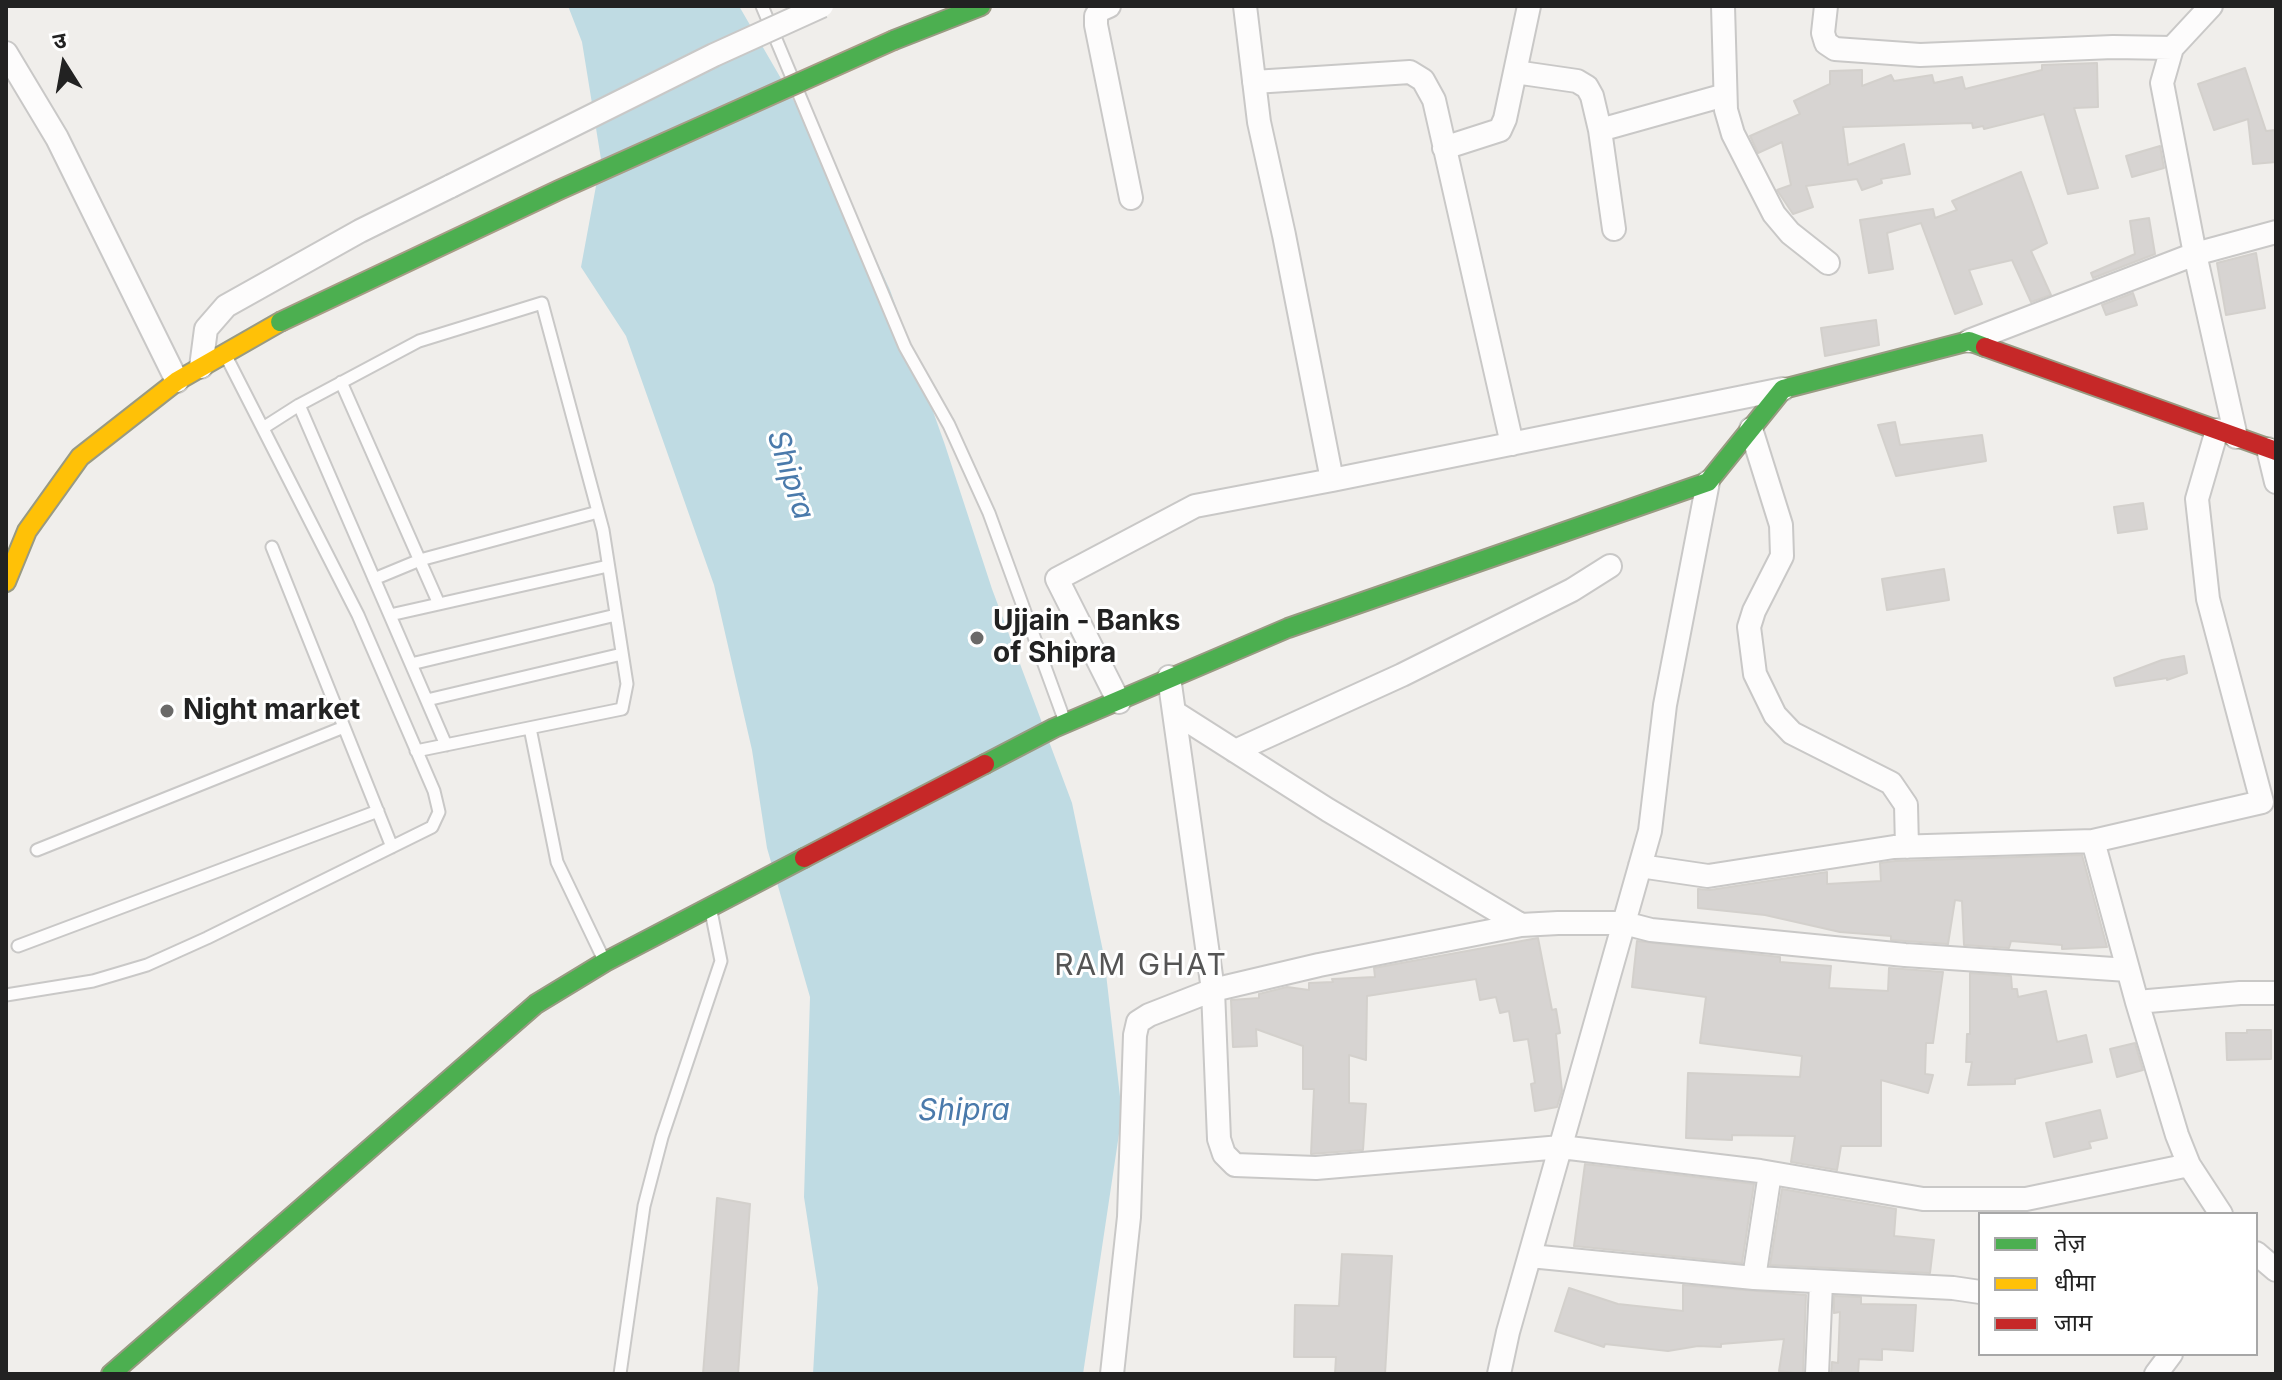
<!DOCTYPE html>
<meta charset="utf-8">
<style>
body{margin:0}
#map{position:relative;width:2282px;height:1380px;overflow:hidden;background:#f0eeeb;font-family:Inter,"Noto Sans Devanagari",sans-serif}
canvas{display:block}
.frame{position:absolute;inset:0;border:8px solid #222;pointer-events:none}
.legend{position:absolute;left:1978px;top:1212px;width:280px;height:144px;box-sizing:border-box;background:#fff;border:2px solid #a7a7a7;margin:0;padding:10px 14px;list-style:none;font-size:24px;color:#222}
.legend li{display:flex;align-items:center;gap:16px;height:40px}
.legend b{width:40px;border:2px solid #a7a7a7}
.north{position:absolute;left:24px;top:24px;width:80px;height:80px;-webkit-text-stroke:6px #fff;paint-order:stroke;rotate:349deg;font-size:22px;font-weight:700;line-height:32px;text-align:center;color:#222}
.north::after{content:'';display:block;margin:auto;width:28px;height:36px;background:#222;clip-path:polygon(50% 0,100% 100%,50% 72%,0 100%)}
</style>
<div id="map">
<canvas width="2282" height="1380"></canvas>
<div class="frame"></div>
<ul class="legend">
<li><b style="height:10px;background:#4caf50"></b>तेज़</li>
<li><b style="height:10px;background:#ffc107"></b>धीमा</li>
<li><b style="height:10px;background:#c62828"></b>जाम</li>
</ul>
<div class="north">उ</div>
</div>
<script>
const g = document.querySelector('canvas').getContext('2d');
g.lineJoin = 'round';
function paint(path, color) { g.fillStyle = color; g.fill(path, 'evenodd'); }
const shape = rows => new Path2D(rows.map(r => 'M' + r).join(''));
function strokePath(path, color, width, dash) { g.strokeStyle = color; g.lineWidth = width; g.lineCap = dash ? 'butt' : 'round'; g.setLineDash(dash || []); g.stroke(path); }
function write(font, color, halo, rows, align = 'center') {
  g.font = font + ' Inter,sans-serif'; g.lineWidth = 6; g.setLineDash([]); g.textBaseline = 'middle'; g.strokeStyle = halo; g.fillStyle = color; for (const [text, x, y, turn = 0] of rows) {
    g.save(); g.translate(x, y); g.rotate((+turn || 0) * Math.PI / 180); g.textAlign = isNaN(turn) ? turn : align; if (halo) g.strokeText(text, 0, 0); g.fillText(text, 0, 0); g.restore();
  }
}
const water = shape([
 [568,6,739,6,838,177,890,290,945,445,992,589,1072,803,1104,956,1122,1114,1083,1374,813,1374,818,1288,804,1197,810,997,767,848,752,750,714,585,626,336,581,267,601,159,582,42]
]);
const building = shape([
 [2097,63,2098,107,2074,108,2098,188,2068,194,2044,114,1984,129,1983,126,1973,128,1972,123,1843,127,1848,165,1904,144,1910,174,1881,179,1882,183,1862,190,1857,179,1806,186,1813,207,1793,214,1777,190,1791,185,1782,142,1758,153,1750,136,1800,114,1794,101,1830,84,1830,71,1862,70,1862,86,1891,75,1894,81,1932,75,1934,83,1962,77,1965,89,2042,70,2042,65,2097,63],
 [2245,68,2266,131,2276,130,2276,162,2253,164,2248,119,2214,130,2198,84,2245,68],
 [2160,146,2164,168,2132,177,2126,156,2160,146],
 [2021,172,2047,243,2031,251,2051,295,2031,302,2012,260,1969,270,1982,304,1955,314,1921,223,1887,233,1893,269,1869,273,1860,220,1933,209,1935,218,1957,210,1952,201,2021,172],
 [2149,218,2155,254,2093,278,2091,273,2135,254,2130,221,2149,218],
 [2256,253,2265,308,2226,315,2217,263,2256,253],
 [2133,293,2137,305,2106,315,2102,305,2133,293],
 [1876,320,1879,345,1825,356,1821,328,1876,320],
 [1895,422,1900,445,1982,435,1986,461,1896,476,1878,425,1895,422],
 [2143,503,2147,529,2118,533,2114,507,2143,503],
 [1944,569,1949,600,1887,610,1882,579,1944,569],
 [2184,656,2187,673,2167,680,2167,678,2116,686,2114,678,2162,660,2184,656],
 [2082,855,2107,947,2062,949,2062,945,2011,941,2009,948,1964,945,1962,901,1955,900,1948,944,1891,940,1891,936,1840,932,1765,915,1698,908,1698,889,1710,890,1827,872,1827,884,1881,881,1880,863,1895,861,2082,855],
 [1538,938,1552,1010,1556,1009,1560,1033,1556,1034,1562,1091,1557,1107,1535,1111,1531,1084,1535,1083,1528,1039,1514,1041,1509,1011,1500,1013,1496,997,1480,1000,1476,979,1367,996,1366,1060,1349,1055,1349,1103,1366,1104,1363,1150,1311,1154,1314,1089,1303,1089,1303,1046,1256,1029,1257,1046,1233,1047,1231,1000,1259,998,1259,994,1287,987,1309,990,1309,983,1333,982,1332,979,1375,977,1374,968,1538,938],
 [1637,941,1780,957,1780,962,1831,966,1829,988,1888,991,1889,968,1943,972,1933,1043,1926,1043,1925,1074,1933,1075,1928,1093,1881,1080,1881,1146,1841,1146,1837,1170,1791,1162,1795,1136,1732,1135,1732,1140,1686,1138,1688,1073,1800,1077,1802,1056,1700,1043,1706,997,1632,987,1637,941],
 [1970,973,2011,976,2012,989,2017,989,2018,997,2046,991,2057,1042,2086,1035,2092,1062,2015,1079,2015,1084,1968,1085,1972,1062,1966,1062,1967,1034,1970,1034,1970,973],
 [2247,1030,2271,1030,2271,1059,2227,1060,2226,1033,2247,1033,2247,1030],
 [2135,1043,2143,1070,2117,1077,2110,1049,2135,1043],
 [2100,1110,2107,1138,2089,1142,2091,1148,2054,1157,2046,1123,2100,1110],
 [1585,1164,1754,1184,1742,1263,1574,1246,1585,1164],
 [1782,1189,1896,1209,1894,1236,1934,1240,1930,1273,1770,1265,1782,1189],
 [717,1198,750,1204,738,1374,703,1374,717,1198],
 [1342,1254,1392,1256,1385,1374,1335,1374,1336,1357,1294,1357,1295,1305,1339,1306,1342,1254],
 [1683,1285,1806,1295,1803,1374,1779,1371,1784,1339,1721,1344,1721,1347,1698,1346,1668,1351,1605,1344,1604,1347,1555,1331,1569,1288,1618,1304,1683,1311,1683,1285],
 [1834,1296,1861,1297,1861,1304,1916,1305,1913,1351,1882,1349,1882,1360,1859,1359,1858,1374,1831,1374,1832,1362,1838,1363,1840,1312,1834,1313,1834,1296]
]);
const lane = shape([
 [762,6,905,347,949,425,989,513,1064,719],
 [341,382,439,604],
 [299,405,446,745],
 [263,428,299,405,419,341,542,303,603,530,627,684,622,709,416,751],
 [272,547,392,847],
 [374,579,420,560,598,512],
 [390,615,608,566],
 [411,664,616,615],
 [427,700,622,654],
 [530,728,557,862,603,958],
 [37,850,344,727],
 [18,946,378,811],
 [6,995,93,981,147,965,207,938,432,827,439,812,434,791,358,615,227,358],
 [620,1374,644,1206,662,1137,721,961,711,911]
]);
const street = shape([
 [1109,6,1100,10,1096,16,1096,25,1131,198],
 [1245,6,1259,122,1284,235,1332,480,1783,389],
 [1723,6,1726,110,1733,134,1774,214,1790,233,1828,263],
 [1826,6,1823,33,1826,43,1835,49,1920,55,2113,47,2172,48],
 [6,53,57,138,177,381],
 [1515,72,1577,81,1587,87,1592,96,1600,130,1614,229],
 [1254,82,1410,72,1423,80,1434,100,1512,444],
 [1600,130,1725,95],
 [1444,148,1500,130,1505,119,1529,6],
 [1969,341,2195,254,2162,83,2172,48,2211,6],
 [201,367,206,329,226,306,360,231,451,186],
 [1751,429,1781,525,1782,556,1754,611,1749,627,1755,674,1775,715,1792,733,1891,783,1906,805,1907,847],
 [2217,430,2197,499,2208,599,2262,802,2093,841,2137,1002,2177,1135,2189,1165,2221,1214],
 [2236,437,2195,254,2276,232],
 [2268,449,2276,482],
 [1169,677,1213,990,1219,1139,1224,1154,1235,1165,1316,1168,1561,1147,1760,1171,1923,1199,2026,1199,2189,1165],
 [1119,702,1057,579,1195,506,1332,480],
 [1174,712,1328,810,1521,925],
 [1235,751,1402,675,1572,590,1610,566],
 [1640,866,1708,876,1894,847,2093,841],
 [2137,1002,2240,993,2276,993],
 [2256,1253,2276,1270],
 [1530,1256,1754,1278,1953,1288,1980,1292],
 [1754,1278,1770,1173],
 [1112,1374,1129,1217,1135,1035,1138,1022,1149,1015,1213,990,1319,965,1521,925,1558,923,1624,923,1651,930,1905,955,2128,970],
 [1499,1374,1508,1332,1650,831,1665,705,1708,482],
 [1817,1374,1821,1283],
 [2156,1374,2171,1354]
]);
const fast = shape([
 [894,40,981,6],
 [985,764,1054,728,1288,628,1708,482,1783,389,1969,341,1985,347],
 [111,1374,536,1004,605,962,804,858]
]);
const slow = shape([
 [6,582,27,531,80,457,177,381,280,322]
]);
const jam = shape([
 [1985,347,2276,451],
 [804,858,985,764]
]);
const streetBridge = shape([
 [451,186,714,55,822,6]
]);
const fastBridge = shape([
 [280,322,559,190,894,40]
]);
const markers = [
 [977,638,8,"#6a6968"],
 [167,711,8,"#6a6968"]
];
const poiNames = [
 ["Ujjain - Banks",993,622],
 ["of Shipra",993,654],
 ["Night market",183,711]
];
const waterNames = [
 ["Shipra",790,475,72],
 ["Shipra",964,1111]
];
const neighbourhoodNames = [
 ["RAM GHAT",1141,966]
];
paint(water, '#bfdbe3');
paint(building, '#d7d4d2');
strokePath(building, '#d3d0cc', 2);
strokePath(lane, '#c9c8c7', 15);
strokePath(street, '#c9c8c7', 26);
strokePath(fast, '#999a82', 22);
strokePath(slow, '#999a82', 22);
strokePath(jam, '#999a82', 22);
strokePath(lane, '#fdfcfc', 11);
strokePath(street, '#fdfcfc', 22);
strokePath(fast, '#4caf50', 18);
strokePath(slow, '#ffc107', 18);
strokePath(jam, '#c62828', 18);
strokePath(streetBridge, '#c9c8c7', 26, []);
strokePath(fastBridge, '#a79c86', 22, []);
strokePath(streetBridge, '#fdfcfc', 22);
strokePath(fastBridge, '#4caf50', 18);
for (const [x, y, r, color] of markers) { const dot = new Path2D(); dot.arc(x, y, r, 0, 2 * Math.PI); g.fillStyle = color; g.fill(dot); strokePath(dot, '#fff', 3); }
write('bold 28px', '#222', '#fff', poiNames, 'left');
write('italic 30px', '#4a7aab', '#fff', waterNames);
g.letterSpacing = '2px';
write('30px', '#555', '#fff', neighbourhoodNames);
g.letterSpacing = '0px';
</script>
